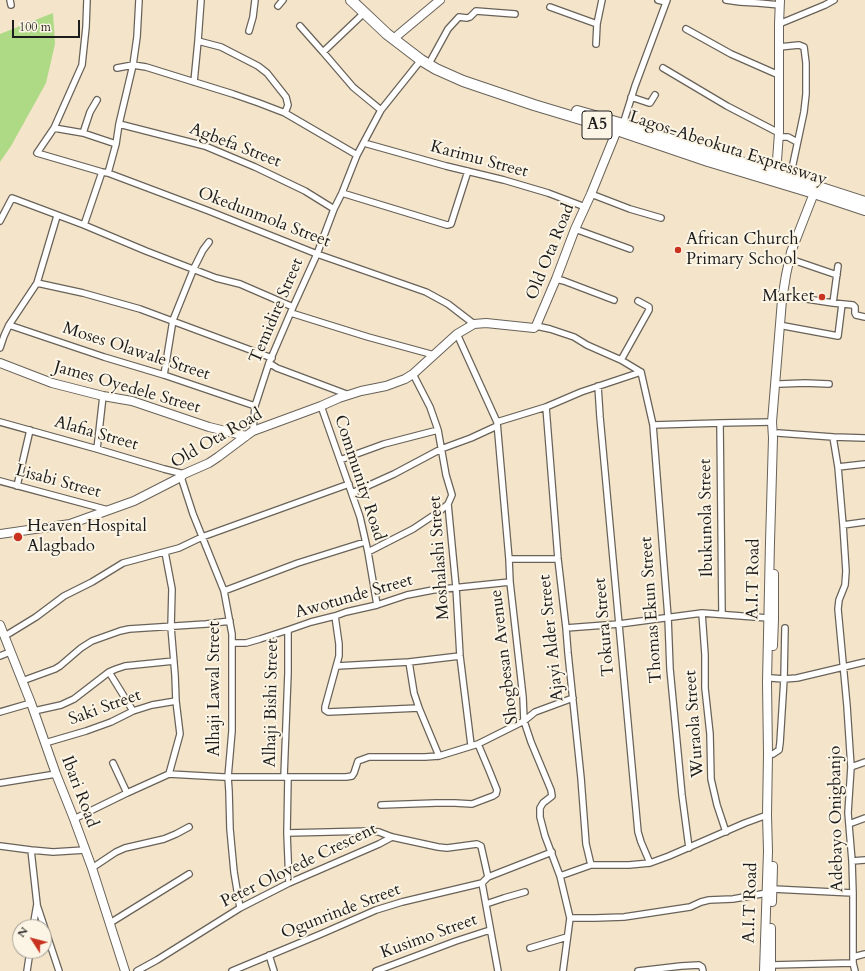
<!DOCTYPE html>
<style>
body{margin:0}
#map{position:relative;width:865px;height:971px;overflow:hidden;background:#f4e4c9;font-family:Cardo,serif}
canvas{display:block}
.north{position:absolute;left:12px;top:919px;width:40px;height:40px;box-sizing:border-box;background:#fcf5e5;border:1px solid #a29e95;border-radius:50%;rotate:306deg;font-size:11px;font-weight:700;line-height:16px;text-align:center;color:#1c1c1c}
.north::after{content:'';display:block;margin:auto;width:14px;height:18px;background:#c8321e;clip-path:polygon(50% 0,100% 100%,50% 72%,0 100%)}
.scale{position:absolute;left:12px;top:20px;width:68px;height:18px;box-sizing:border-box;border:2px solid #1c1c1c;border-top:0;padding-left:5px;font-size:12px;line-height:14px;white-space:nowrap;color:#1c1c1c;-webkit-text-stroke:3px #fcf5e5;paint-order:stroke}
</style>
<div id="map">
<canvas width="865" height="971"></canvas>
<div class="north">N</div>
<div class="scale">100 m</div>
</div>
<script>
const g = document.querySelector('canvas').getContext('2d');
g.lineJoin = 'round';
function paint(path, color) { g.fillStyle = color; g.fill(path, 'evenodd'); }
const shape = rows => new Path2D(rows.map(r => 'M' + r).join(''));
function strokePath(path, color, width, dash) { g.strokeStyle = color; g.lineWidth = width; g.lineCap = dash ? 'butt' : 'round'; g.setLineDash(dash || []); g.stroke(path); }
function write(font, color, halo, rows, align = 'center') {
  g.font = font + ' Cardo,serif'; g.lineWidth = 4; g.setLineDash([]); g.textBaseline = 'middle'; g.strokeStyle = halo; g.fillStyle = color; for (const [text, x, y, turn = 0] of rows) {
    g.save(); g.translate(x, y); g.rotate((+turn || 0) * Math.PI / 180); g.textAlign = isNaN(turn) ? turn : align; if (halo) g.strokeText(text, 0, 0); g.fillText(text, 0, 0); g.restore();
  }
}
const green = shape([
 [53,13,55,44,46,83,11,146,0,162,0,34]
]);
const street = shape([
 [10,0,11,5],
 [87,0,86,27,82,65,54,128,37,153,102,172,108,173,209,211,317,254,426,292,448,304,474,324],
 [658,0,666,2],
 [726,0,740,2,758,3,780,5],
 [278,6,283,0],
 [550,7,597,24],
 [364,13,323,52,353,87,381,110],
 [779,24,825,5,834,0],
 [300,26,323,52],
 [686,29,731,54,772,72,779,75],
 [249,31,253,17,255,0],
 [198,41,221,47,258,66,267,73,286,97,288,105,285,113],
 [596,44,597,24,602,0],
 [779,47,799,45,804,47,806,63,806,94,804,112,790,178],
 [431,60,448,29,459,17,467,18,470,17,476,11,515,14],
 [117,68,133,65,146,67,233,94,259,103,285,113,357,155],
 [663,68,727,106,779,133],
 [194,82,198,41,201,0],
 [631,97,649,103,650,103,655,95],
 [119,124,205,146,255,167,305,191,334,209],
 [623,124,635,86,667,0],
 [54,128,83,133,116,144],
 [83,133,90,112,97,100],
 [779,137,788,137,797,142],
 [364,143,446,166,504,180,548,193,585,207],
 [108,173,116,144,119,124,133,65,137,37,139,0],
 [342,193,447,225,451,224,468,171],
 [591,194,630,209,661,218],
 [0,221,12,198,84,225,146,251,216,278,240,284,293,307],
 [84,225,102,172],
 [575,229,630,249],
 [793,260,837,275],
 [556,279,564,281,614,300],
 [37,283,83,293,140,309,272,358],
 [787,296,833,303,853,305,855,307,855,313,856,315,865,317],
 [833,303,838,266],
 [291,313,368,337,434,355],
 [9,325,104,357,164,375,255,406],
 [536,326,550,329,574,337,587,345,621,360,641,372],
 [784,326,838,336,842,304],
 [457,334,497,422,509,559,510,582,523,697,524,721,531,742,551,790,552,796,543,803,540,808,540,817,545,836,560,876,570,918,563,971],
 [0,348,4,336,9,325,37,283,57,216],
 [621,360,649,310,649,307,638,301],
 [269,363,277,368,349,395],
 [641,372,653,425,668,617,670,669,682,795,689,848],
 [413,374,430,407,438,430,446,475,452,495,448,504,456,587,460,656,471,745],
 [164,375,173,320,194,268,203,250,209,242],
 [780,384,805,383,829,384],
 [598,386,600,417,638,832,641,842,650,863],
 [321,406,340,460,360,517,368,552,377,605],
 [546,407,558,559,566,628,568,653,581,778,586,844,591,865],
 [0,422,97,449,164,469,184,474],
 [497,422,546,407,581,392,641,372],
 [720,423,722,614],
 [653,425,720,423,772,422],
 [253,431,255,406,269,363,293,307,317,254,334,209,342,193,357,155,381,110,421,60],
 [778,433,833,437,865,438],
 [833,437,838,467,843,525,846,571,845,585,839,600,838,609,847,706,851,767,848,813,852,861,853,893,853,963,855,971],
 [97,449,103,396],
 [340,460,384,444,438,430],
 [838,467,865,464],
 [181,477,193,514,224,591,232,634,232,731,228,777,229,791,230,829,234,872,240,908],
 [0,481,108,510],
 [17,486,30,430],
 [352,493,394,474,441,449,471,438,497,426],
 [843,525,865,522],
 [165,552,172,589,171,627,175,675,176,701,180,734,169,774],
 [368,552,413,529,440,511,448,504],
 [509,559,558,559],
 [224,591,298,563,365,542],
 [702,613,705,655,705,688,710,734,711,779,717,805,726,832],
 [335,616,339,644,339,656,325,707,325,710,328,712,419,708],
 [566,628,619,624,702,613,768,618],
 [5,636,36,617,64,596,92,582,123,563,179,548,202,537,349,484],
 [232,643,246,643,260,639,288,630,311,622,335,616,346,612,377,605,407,595,433,590,510,582],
 [0,656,10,652],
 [409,662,414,693,419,708,439,756],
 [337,666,409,662,460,656],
 [109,672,133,711],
 [771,678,784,679,797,678,865,662],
 [22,681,55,669,60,666,81,648,92,641,120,631,129,629,206,624,230,621],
 [34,711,61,705,74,699,109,672,116,669,125,666,174,661],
 [0,712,31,703],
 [45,743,86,731,111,722,133,711,152,705,176,701],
 [773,754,779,750,780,743,784,679,785,628],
 [113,763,127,793],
 [851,767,865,762],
 [284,777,288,673,288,630],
 [288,777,287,833,289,883],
 [0,783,56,774],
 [381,805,436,803,455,803,472,804,493,796,496,794,497,790,489,770,478,744],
 [74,819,127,793,169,774,223,777,346,777,352,776,354,773,358,761,369,757,425,757,439,756,478,744,524,721,535,712,573,698],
 [849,824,865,818],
 [287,833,371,831,379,832,392,837,438,847,447,848,477,844,481,846,488,877],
 [0,846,31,850,53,852,85,850],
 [31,850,37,904,33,927],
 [852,861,865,860],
 [92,868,116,852,125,848,164,839,176,834,189,827],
 [560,876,591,865,629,865,650,863,669,856,745,823,767,815],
 [482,883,498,971],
 [773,889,853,893],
 [486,904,504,898,525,892],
 [37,905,59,971],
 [570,918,595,918,624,917,690,907,701,902,709,900,733,899,767,893],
 [110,923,189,874],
 [530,948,567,937],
 [269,955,274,971],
 [853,957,865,954],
 [771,965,853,963],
 [27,971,30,951],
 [137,971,157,960,240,908,289,883,379,844,392,837],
 [232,971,321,934,376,910,402,902,482,883,488,877,552,852],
 [376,971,456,941,490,930],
 [638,971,681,966,699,965,702,967,703,971]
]);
const secondary = shape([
 [398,35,440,0],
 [776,174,779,133,779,24,780,0],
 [0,363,52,383,103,396,132,401,209,427,246,436],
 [0,534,70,524,134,501,181,477,184,474,209,463,218,457,246,436,253,431,321,406,339,398,361,391,386,386,405,379,413,374,457,334,474,324,486,323,534,328,536,326,556,279,575,229,591,194,617,130],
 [0,625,31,703,56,774,74,819,92,868,125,971],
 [773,646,774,619,774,574],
 [772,902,773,866],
 [764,971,768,851,767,815,768,754,767,682,770,542,773,438,772,422,782,300,786,275,791,252,814,193],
 [771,971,771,928]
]);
const highway = shape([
 [351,0,387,34,421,60,436,69,463,81,534,105,617,130,708,161,814,193,865,210],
 [577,111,623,124,865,202]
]);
const markers = [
 [678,250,4,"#c8321e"],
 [822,297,4,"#c8321e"],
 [18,537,5,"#c8321e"]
];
const shields = [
 [597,125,30]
];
const shieldNames = [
 ["A5",597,125]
];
const streetNames = [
 ["Agbefa Street",235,146,21],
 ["Lagos-Abeokuta Expressway",728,149,18],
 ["Karimu Street",479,160,15],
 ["Okedunmola Street",264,218,21],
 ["Old Ota Road",551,252,-68],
 ["Temidire Street",277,311,-67],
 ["Moses Olawale Street",136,352,18],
 ["James Oyedele Street",127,388,16],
 ["Alafia Street",96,434,16],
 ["Old Ota Road",217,439,-30],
 ["Community Road",359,478,72],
 ["Lisabi Street",58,482,15],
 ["Ibukunola Street",707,518,-91],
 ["Moshalashi Street",440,558,-94],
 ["A.I.T Road",754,579,-89],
 ["Awotunde Street",354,597,-16],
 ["Thomas Ekun Street",652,610,-94],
 ["Tokura Street",605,627,-95],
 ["Ajayi Alder Street",552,638,-96],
 ["Shogbesan Avenue",505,657,-97],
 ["Alhaji Lawal Street",215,689,-90],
 ["Alhaji Bishi Street",272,703,-89],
 ["Saki Street",105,708,-20],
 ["Wuraola Street",695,724,-94],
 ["Ibari Road",79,792,69],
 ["Adebayo Onigbanjo",837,819,-91],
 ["Peter Oloyede Crescent",299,866,-26],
 ["A.I.T Road",751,903,-88],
 ["Ogunrinde Street",341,912,-21],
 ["Kusimo Street",429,937,-20]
];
const poiNames = [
 ["African Church",686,240],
 ["Primary School",686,260],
 ["Market",814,297,"right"],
 ["Heaven Hospital",27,527],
 ["Alagbado",27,547]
];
paint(green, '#aeda86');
strokePath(street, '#686259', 8);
strokePath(secondary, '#686259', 10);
strokePath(highway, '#686259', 12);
strokePath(street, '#fff', 5.5);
strokePath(secondary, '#fff', 8);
strokePath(highway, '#fff', 10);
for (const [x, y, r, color] of markers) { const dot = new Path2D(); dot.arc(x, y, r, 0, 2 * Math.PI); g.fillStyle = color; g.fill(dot); strokePath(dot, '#fcf5e5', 1.5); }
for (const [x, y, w] of shields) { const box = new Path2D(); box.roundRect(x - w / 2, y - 14, w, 28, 3); g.fillStyle = '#fcf5e5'; g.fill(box); strokePath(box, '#1c1c1c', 1); }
write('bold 16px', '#1c1c1c', null, shieldNames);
write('17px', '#1c1c1c', '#fcf5e5', streetNames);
write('17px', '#1c1c1c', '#fcf5e5', poiNames, 'left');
</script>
